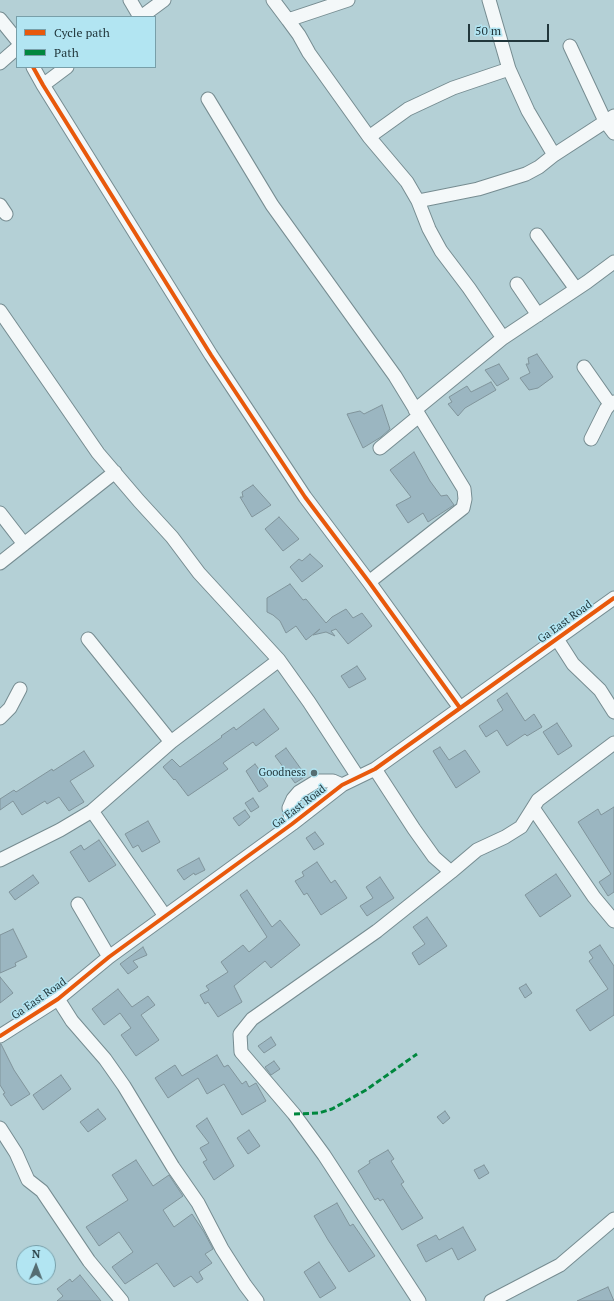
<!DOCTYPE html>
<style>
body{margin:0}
#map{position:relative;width:614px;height:1301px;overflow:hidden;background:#b4d0d6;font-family:"PT Serif",serif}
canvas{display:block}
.legend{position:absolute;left:16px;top:16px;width:140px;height:52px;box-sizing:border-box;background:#b2e5f2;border:1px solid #789fa9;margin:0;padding:5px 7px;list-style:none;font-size:12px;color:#22373c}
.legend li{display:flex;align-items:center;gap:8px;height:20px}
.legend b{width:20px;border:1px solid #789fa9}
.north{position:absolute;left:16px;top:1245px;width:40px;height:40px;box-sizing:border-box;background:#b2e5f2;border:1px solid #789fa9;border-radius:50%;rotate:1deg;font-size:11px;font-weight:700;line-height:16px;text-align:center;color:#22373c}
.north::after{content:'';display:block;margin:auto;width:14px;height:18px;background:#556d72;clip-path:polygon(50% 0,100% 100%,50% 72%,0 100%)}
.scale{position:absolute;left:468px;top:24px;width:81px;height:18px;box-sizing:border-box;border:2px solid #22373c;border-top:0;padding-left:5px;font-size:12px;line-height:14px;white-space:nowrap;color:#22373c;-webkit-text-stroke:3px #b2e5f2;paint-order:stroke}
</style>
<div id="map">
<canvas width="614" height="1301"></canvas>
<ul class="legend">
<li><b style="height:5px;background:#e8590c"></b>Cycle path</li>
<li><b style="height:5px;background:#00873e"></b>Path</li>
</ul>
<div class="north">N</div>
<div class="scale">50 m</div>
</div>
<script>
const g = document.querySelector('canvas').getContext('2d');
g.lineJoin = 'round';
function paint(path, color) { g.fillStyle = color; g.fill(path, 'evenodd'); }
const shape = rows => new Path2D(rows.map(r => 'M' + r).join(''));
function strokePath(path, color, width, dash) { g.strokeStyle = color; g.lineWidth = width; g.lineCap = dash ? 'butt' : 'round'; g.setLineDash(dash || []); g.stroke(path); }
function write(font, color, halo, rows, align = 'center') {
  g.font = font + ' "PT Serif",serif'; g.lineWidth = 3; g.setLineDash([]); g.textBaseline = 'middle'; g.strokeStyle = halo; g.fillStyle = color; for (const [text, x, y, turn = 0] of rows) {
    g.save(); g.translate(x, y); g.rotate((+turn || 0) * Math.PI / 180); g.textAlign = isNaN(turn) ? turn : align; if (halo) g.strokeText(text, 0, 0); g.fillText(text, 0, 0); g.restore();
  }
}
const building = shape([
 [537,354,553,377,538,388,529,390,520,378,530,373,526,364,529,364,528,358,537,354],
 [499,364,509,379,497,386,485,370,499,364],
 [491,382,496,390,465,408,458,416,448,404,452,402,449,397,467,386,471,392,491,382],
 [382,405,390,429,381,437,363,448,347,414,360,411,364,414,382,405],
 [414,452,430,481,441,496,447,495,454,505,428,522,423,513,408,523,396,505,411,497,390,470,414,452],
 [253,485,271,505,252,517,240,497,243,497,242,492,253,485],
 [279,517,299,539,283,551,265,529,279,517],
 [310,554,323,566,302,582,290,567,299,559,302,561,310,554],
 [290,584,303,600,306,599,326,623,332,617,346,609,353,618,362,613,372,626,348,644,336,629,331,631,335,636,326,632,313,635,320,629,306,640,296,626,286,633,280,621,273,615,267,612,267,598,290,584],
 [357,666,366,679,349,688,341,676,357,666],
 [507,693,525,721,534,714,542,727,527,736,525,734,507,746,497,730,486,737,479,726,503,710,497,700,507,693],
 [264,709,279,729,256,746,253,742,223,763,228,769,188,796,175,779,174,780,163,767,172,759,180,767,222,737,221,736,234,727,236,730,264,709],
 [557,723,572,746,558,755,543,732,557,723],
 [440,747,449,760,465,750,480,772,456,788,433,751,440,747],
 [286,748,306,776,295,783,275,756,286,748],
 [84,751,94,766,70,781,84,802,69,811,59,797,47,804,45,801,22,815,13,801,0,810,0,799,14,790,16,792,52,769,53,771,84,751],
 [255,764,261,772,259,773,268,786,259,792,246,771,255,764],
 [253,798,259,807,251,812,245,803,253,798],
 [614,807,614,892,608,896,599,882,611,874,578,822,598,809,601,815,614,807],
 [245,810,250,817,239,826,233,818,245,810],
 [148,821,160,842,142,852,138,845,133,848,125,834,148,821],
 [315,832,324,844,314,850,306,838,315,832],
 [99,840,116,865,89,882,70,852,81,845,84,850,99,840],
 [199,858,205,870,195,875,194,873,184,880,177,870,199,858],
 [317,862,331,883,335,880,347,898,321,915,307,893,304,895,295,881,304,876,302,872,317,862],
 [556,874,571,896,540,917,525,895,556,874],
 [33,875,39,883,15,900,9,892,33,875],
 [380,877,394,898,367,916,360,906,373,898,366,887,380,877],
 [247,890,272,927,280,920,300,945,271,968,265,961,234,986,242,1002,218,1017,208,1002,205,1004,200,995,209,990,206,986,228,972,221,962,243,945,249,952,267,937,240,895,247,890],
 [427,917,447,946,419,965,412,953,425,944,413,927,427,917],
 [13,929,27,957,15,963,16,966,0,973,0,935,13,929],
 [600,945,614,966,614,1015,590,1031,576,1010,608,989,589,961,593,958,589,952,600,945],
 [143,947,147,955,133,961,138,967,128,974,120,964,143,947],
 [0,977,13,993,0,1003,0,977],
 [526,984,532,993,525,998,519,988,526,984],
 [118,989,132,1007,148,996,155,1005,141,1015,159,1040,136,1056,121,1035,131,1028,120,1013,104,1025,92,1009,118,989],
 [271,1037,276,1045,264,1053,258,1046,271,1037],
 [0,1044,1,1044,14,1070,30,1094,11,1106,3,1094,5,1093,0,1085,0,1044],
 [217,1055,224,1067,228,1065,242,1084,246,1081,249,1087,256,1083,266,1101,242,1115,224,1084,207,1094,198,1078,168,1098,155,1078,175,1065,182,1076,217,1055],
 [274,1061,280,1069,271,1075,265,1067,274,1061],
 [61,1075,71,1089,43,1110,33,1095,61,1075],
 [98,1109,106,1119,88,1132,80,1122,98,1109],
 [445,1111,450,1118,443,1124,437,1117,445,1111],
 [207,1118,234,1166,214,1180,203,1162,207,1160,200,1148,209,1143,196,1126,207,1118],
 [249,1130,260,1146,248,1154,237,1138,249,1130],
 [388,1150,394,1159,391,1161,404,1182,401,1184,423,1218,402,1230,383,1199,380,1201,378,1198,375,1200,358,1171,370,1163,369,1161,388,1150],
 [136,1160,153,1186,169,1175,183,1196,163,1210,174,1227,192,1214,204,1232,213,1249,205,1254,212,1263,199,1272,203,1279,197,1283,191,1276,174,1287,157,1263,125,1284,112,1267,133,1252,119,1232,99,1246,86,1227,128,1200,112,1175,136,1160],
 [484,1165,489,1173,479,1179,474,1170,484,1165],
 [337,1203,350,1226,353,1224,375,1256,349,1272,328,1240,314,1216,337,1203],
 [463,1227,476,1250,458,1260,452,1248,426,1262,417,1245,436,1235,439,1240,463,1227],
 [319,1262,336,1288,320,1298,304,1272,319,1262],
 [80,1275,101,1301,57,1301,63,1296,57,1289,70,1279,72,1282,80,1275],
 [608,1287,614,1301,577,1301,608,1287]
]);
const minor = shape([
 [130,0,140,17],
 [273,0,288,20,348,0],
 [141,17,164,0],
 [0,19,17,40],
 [288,20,299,35,309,53,369,137,407,182,418,201,429,229,441,251,469,288,503,338],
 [570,46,605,121,614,133],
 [0,63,17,48],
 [33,67,43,85,211,355,305,497,369,582,460,708],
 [43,85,67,67],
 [208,99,272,205,395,376,464,489,465,499,463,508,369,582],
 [369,137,408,109,453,88,509,69],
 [554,155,614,116],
 [418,201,478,189,526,174,539,167,554,155,528,111,509,69,489,0],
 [0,205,6,214],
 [537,235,576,289],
 [517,284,538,315],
 [0,311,98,453,139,501,172,537,199,573,279,660,309,702,358,777],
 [584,367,610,404],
 [415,410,503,338,587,282,614,262],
 [591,439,606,409,610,404,614,402],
 [380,448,419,416],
 [0,513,24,544],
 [0,563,115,472],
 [88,639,171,742],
 [557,639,573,664,600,690,614,712],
 [0,718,10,708,20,689],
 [375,769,414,829,434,857,451,872,477,850,505,837,521,827,533,808,594,897,614,921],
 [533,808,538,800,614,743],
 [92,811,171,742,279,660],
 [292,824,289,808,293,799,299,792,317,781,333,781,342,785],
 [0,860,60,830,92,811,165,916],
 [78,904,109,957],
 [58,999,72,1021,105,1059,124,1086,173,1167,198,1203,222,1249,245,1285,257,1301],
 [0,1036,58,999,109,957,292,824,342,785,375,769,614,598],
 [0,1128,16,1153,28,1180,42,1191,89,1261,122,1301],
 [419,1301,324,1155,294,1114,241,1052,240,1034,252,1019,377,931,451,872],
 [491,1301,560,1265,614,1219]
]);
const quiet = shape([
 [294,1114,319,1113,332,1109,366,1090,417,1054]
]);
const cycleway = shape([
 [33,67,43,85,211,355,305,497,369,582,460,708],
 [0,1036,58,999,109,957,292,824,342,785,375,769,614,598]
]);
const markers = [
 [314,773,4,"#556d72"]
];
const streetNames = [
 ["Ga East Road",565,622,-36],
 ["Ga East Road",299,807,-37],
 ["Ga East Road",39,999,-35]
];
const poiNames = [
 ["Goodness",306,773]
];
paint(building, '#9bb6c1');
strokePath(building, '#80949b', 1);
strokePath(minor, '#768c91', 15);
strokePath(minor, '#f4f8f9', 13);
strokePath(quiet, '#00873e', 3, [6, 3]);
strokePath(cycleway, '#e8590c', 4);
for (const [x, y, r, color] of markers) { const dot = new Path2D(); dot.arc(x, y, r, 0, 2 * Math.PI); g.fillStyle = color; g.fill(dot); strokePath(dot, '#b2e5f2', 1.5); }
write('11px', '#22373c', '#b2e5f2', streetNames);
write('11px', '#22373c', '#b2e5f2', poiNames, 'right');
</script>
